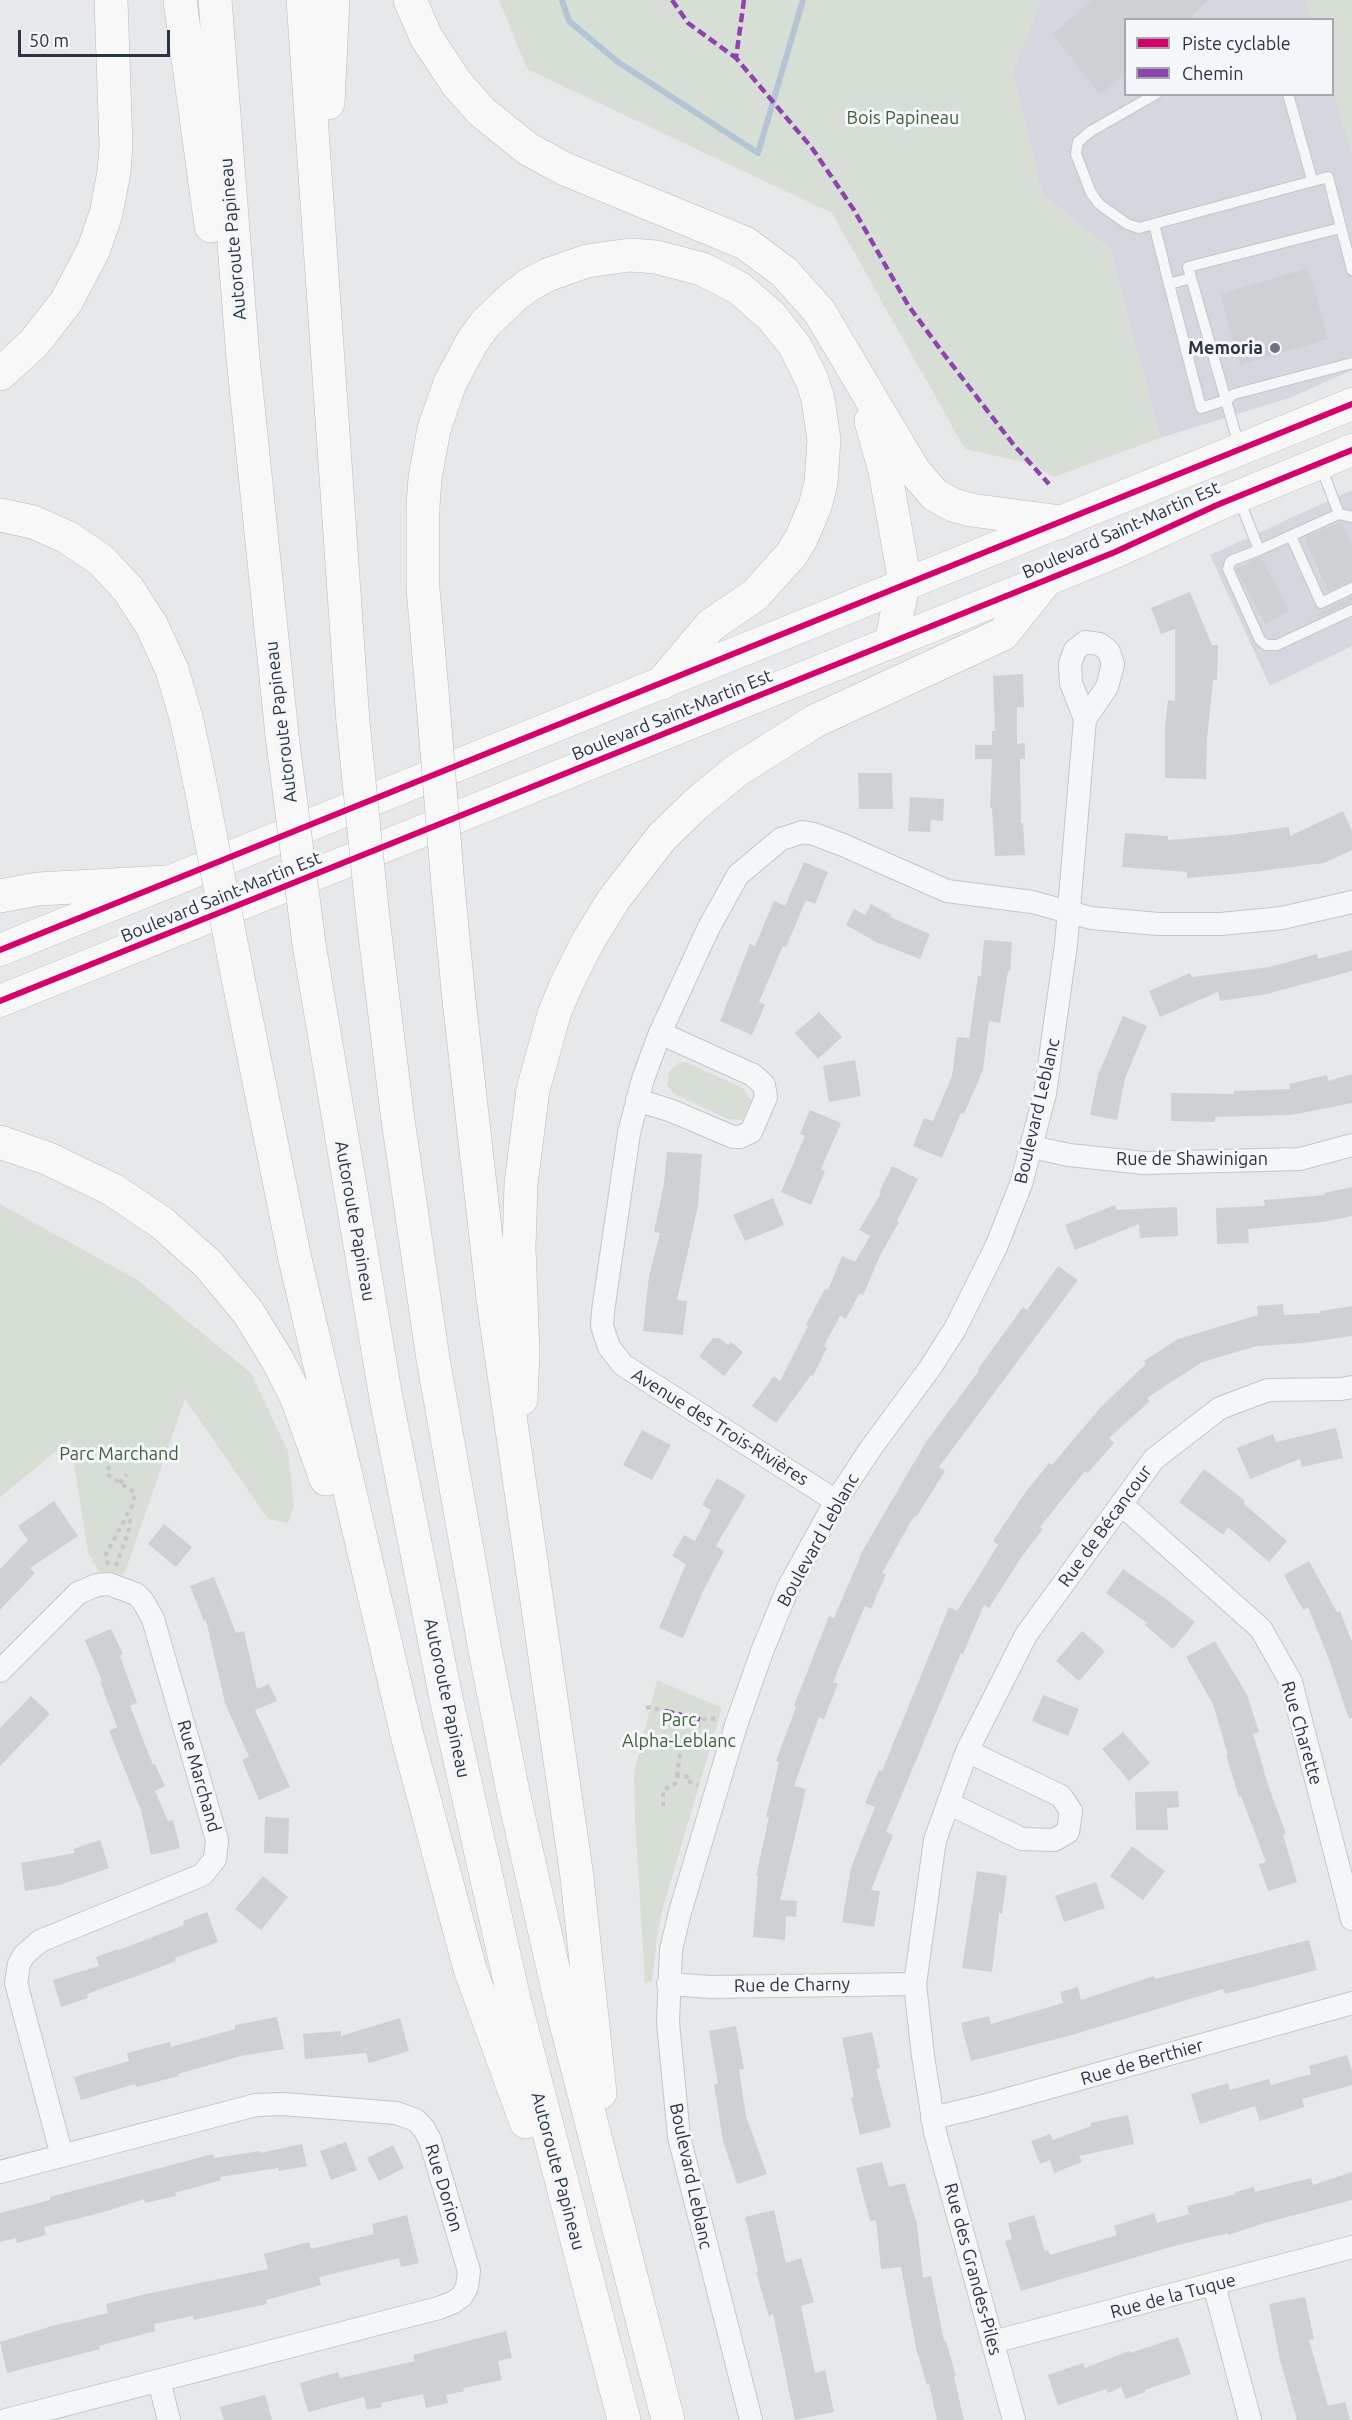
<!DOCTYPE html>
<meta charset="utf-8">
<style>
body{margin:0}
#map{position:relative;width:1352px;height:2420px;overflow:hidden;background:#e6e8ea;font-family:Ubuntu,sans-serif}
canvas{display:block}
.legend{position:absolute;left:1124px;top:18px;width:210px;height:78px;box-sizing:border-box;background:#f4f6f9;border:2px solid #a4a8b1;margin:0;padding:8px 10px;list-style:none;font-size:18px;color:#2b3445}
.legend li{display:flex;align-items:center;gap:12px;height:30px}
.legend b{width:30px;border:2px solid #a4a8b1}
.scale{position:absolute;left:18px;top:30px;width:152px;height:27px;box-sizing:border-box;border:3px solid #2b3445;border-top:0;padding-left:8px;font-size:18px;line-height:21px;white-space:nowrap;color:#2b3445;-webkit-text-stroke:4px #f4f6f9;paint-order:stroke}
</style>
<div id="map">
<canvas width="1352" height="2420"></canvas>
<ul class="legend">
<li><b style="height:8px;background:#d6006c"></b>Piste cyclable</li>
<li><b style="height:8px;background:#8e44ad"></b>Chemin</li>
</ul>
<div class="scale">50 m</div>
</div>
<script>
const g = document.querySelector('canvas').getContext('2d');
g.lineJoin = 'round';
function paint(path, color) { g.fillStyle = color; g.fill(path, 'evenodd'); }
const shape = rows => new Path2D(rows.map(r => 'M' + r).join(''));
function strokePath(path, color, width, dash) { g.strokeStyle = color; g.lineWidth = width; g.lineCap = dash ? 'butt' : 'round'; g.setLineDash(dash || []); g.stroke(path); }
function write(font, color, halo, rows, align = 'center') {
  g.font = font + ' Ubuntu,sans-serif'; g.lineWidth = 6; g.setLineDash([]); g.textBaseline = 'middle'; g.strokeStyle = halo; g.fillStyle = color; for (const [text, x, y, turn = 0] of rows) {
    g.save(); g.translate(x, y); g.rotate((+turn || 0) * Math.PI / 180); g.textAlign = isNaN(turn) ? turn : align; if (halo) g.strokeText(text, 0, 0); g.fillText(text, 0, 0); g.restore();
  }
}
const built = shape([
 [1041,0,1306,0,1312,19,1126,20,1126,94,1332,94,1333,88,1352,154,1352,370,1292,397,1160,438,1110,249,1042,194,1012,72],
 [1352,490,1352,646,1270,686,1210,555]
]);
const green = shape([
 [499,0,1041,0,1013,72,1042,194,1110,249,1160,438,1054,477,1029,463,965,449,832,213,527,69],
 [1306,0,1352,0,1352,154,1333,88,1332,20,1312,19],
 [685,1062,743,1088,751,1100,745,1115,741,1120,728,1119,674,1094,667,1085,669,1072,678,1063],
 [0,1204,136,1279,251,1373,288,1451,294,1506,288,1523,268,1519,185,1399,124,1575,99,1572,88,1552,70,1440,0,1497],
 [657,1680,722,1708,663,1907,658,1929,652,1981,645,1983,635,1819,634,1773]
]);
const stream = shape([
 [562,0,569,21,618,62,758,153,803,0]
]);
const building = shape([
 [1092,0,1209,0,1187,20,1125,20,1125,73,1100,95,1053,34],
 [1308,268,1328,339,1240,365,1220,294],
 [1341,522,1352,546,1352,581,1328,591,1305,538],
 [1261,557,1289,611,1265,624,1236,569],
 [1190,592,1212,645,1218,645,1217,680,1213,680,1207,738,1206,779,1165,778,1165,727,1168,700,1175,701,1175,629,1161,634,1151,608],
 [1352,596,1352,603,1318,617,1317,615],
 [1023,674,1024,707,1017,707,1017,744,1025,743,1025,759,1020,759,1021,823,1023,823,1025,855,995,856,992,808,990,808,992,759,975,759,975,745,992,745,992,731,995,731,993,676],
 [858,773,892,773,893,809,859,809],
 [910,797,944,799,943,821,931,820,930,832,908,831],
 [1343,811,1352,830,1352,850,1324,863,1244,873,1187,878,1187,872,1122,867,1125,833,1168,836,1168,840,1230,835,1289,827,1290,836],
 [804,862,828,872,815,904,806,900,786,947,783,946,759,1002,765,1005,752,1035,720,1021,750,944,755,946,774,901,785,906],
 [871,904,891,915,890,917,930,934,920,959,876,942,846,925,854,909,865,915],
 [984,940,1012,942,1010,971,1008,971,1000,1023,989,1021,983,1070,964,1114,961,1113,942,1158,913,1146,924,1118,933,1121,952,1076,957,1037,969,1038,978,976,981,976],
 [1352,950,1352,971,1267,994,1220,1001,1218,992,1160,1017,1149,991,1190,973,1192,977,1269,967,1317,954,1318,959],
 [819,1012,842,1037,818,1059,795,1033],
 [1123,1016,1147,1026,1125,1078,1117,1120,1090,1115,1098,1075],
 [855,1060,861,1096,829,1102,823,1066],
 [1352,1074,1352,1103,1291,1115,1215,1117,1215,1122,1171,1121,1171,1093,1234,1094,1234,1091,1290,1089,1289,1084,1327,1075,1328,1081],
 [810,1110,841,1123,821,1169,825,1171,811,1205,781,1192,805,1136,800,1134],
 [667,1152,702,1154,698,1206,677,1300,687,1301,683,1335,643,1331,649,1276,660,1233,654,1232,664,1184],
 [892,1166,918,1179,897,1221,899,1222,880,1256,863,1295,859,1294,846,1319,840,1316,824,1346,827,1348,813,1376,811,1375,776,1423,752,1406,774,1376,780,1381,808,1326,806,1325,825,1289,828,1290,842,1256,855,1262,870,1236,859,1230,881,1193,879,1192],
 [1352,1187,1352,1216,1323,1222,1248,1229,1249,1243,1217,1244,1216,1208,1265,1206,1264,1200,1325,1195,1324,1193],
 [773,1198,784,1225,745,1241,733,1215],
 [1115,1205,1117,1210,1177,1207,1178,1236,1140,1238,1139,1224,1075,1250,1065,1225],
 [1058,1266,1078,1280,939,1467,945,1471,916,1517,914,1516,882,1573,886,1574,871,1609,865,1606,833,1682,838,1684,824,1719,819,1717,794,1786,806,1789,780,1900,797,1901,796,1917,786,1916,785,1940,753,1937,758,1876,756,1876,769,1817,766,1817,779,1762,776,1761,796,1707,794,1706,829,1616,834,1618,863,1550,926,1442,979,1371,978,1369,1023,1307,1027,1310],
 [1283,1304,1284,1315,1320,1313,1320,1311,1352,1306,1352,1336,1303,1343,1257,1346,1202,1362,1147,1398,1150,1401,1109,1438,1114,1443,1088,1473,1085,1471,1040,1527,1043,1529,1020,1559,989,1608,984,1605,963,1654,961,1653,886,1832,893,1835,871,1890,880,1891,874,1927,842,1922,851,1868,875,1807,865,1803,879,1770,882,1771,949,1607,957,1611,998,1545,993,1541,1025,1493,1049,1463,1052,1465,1101,1407,1146,1364,1144,1361,1178,1339,1258,1315,1257,1306],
 [713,1338,719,1338,728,1345,731,1342,743,1352,724,1376,699,1356],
 [1336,1428,1343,1458,1302,1467,1300,1459,1250,1479,1237,1448,1273,1434,1276,1442],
 [642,1430,671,1445,652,1480,623,1465],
 [1204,1469,1244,1500,1244,1504,1287,1541,1269,1562,1228,1527,1223,1535,1179,1502],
 [717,1478,746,1495,716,1546,724,1551,703,1591,683,1638,659,1628,686,1564,672,1556,684,1535,695,1541,711,1510,702,1505],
 [54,1501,78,1536,30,1568,35,1573,0,1610,0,1569,28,1540,18,1526],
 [164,1524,192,1547,176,1567,148,1544],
 [1309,1561,1337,1612,1340,1611,1352,1642,1352,1718,1349,1719,1329,1659,1308,1607,1303,1610,1284,1575],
 [1123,1569,1166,1599,1195,1622,1173,1649,1145,1625,1147,1623,1106,1593],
 [214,1577,236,1633,244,1631,257,1689,269,1684,277,1701,255,1710,290,1787,259,1800,242,1760,249,1757,225,1703,206,1620,204,1621,190,1586],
 [111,1629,123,1654,120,1656,137,1703,130,1706,153,1765,155,1764,165,1786,155,1791,168,1821,173,1820,180,1848,151,1855,141,1810,109,1731,117,1727,100,1681,102,1681,85,1640],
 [1082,1631,1105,1651,1079,1681,1056,1661],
 [1215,1641,1247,1695,1259,1732,1253,1734,1269,1788,1286,1834,1283,1835,1297,1882,1268,1891,1259,1864,1266,1862,1241,1796,1239,1797,1226,1755,1228,1755,1213,1704,1186,1657],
 [1043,1695,1079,1709,1068,1736,1032,1721],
 [31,1696,50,1714,0,1766,0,1728],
 [1123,1732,1150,1763,1129,1781,1102,1749],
 [1178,1791,1179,1807,1167,1808,1168,1830,1136,1830,1135,1792],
 [265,1817,289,1818,288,1854,264,1853],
 [100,1840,109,1868,60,1885,25,1891,21,1863,75,1853,73,1849],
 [1132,1846,1165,1871,1143,1900,1110,1876],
 [977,1871,1007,1876,1002,1914,999,1913,992,1972,962,1968],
 [263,1876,288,1897,261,1930,235,1909],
 [1096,1882,1105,1908,1064,1922,1055,1896],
 [207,1912,218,1942,175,1958,176,1961,150,1971,87,1994,88,1998,61,2007,53,1980,99,1966,96,1957,118,1949,119,1950,184,1925,183,1921],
 [1309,1940,1317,1970,1225,1994,1223,1989,1072,2035,971,2061,961,2023,989,2016,991,2024,1063,2003,1060,1992,1078,1987,1081,2000,1154,1976,1155,1979],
 [277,2017,284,2049,241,2056,178,2074,179,2076,136,2087,135,2084,81,2100,74,2077,129,2061,127,2053,170,2042,171,2047,235,2029,235,2025],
 [400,2018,409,2051,369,2063,366,2053,305,2059,303,2034,341,2031,341,2036],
 [736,2026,744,2069,739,2070,746,2116,767,2174,737,2184,723,2141,714,2084,718,2084,709,2031],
 [872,2032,880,2068,876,2069,891,2127,860,2135,851,2098,854,2097,842,2038],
 [1347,2055,1352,2071,1352,2085,1302,2099,1304,2107,1260,2121,1255,2106,1200,2124,1191,2094,1228,2083,1230,2090,1269,2079,1271,2085,1311,2074,1309,2066],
 [1128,2115,1134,2144,1079,2156,1082,2162,1054,2173,1050,2160,1040,2164,1031,2141,1050,2134,1053,2140,1091,2126,1090,2123],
 [346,2142,357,2170,331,2180,320,2151],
 [302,2144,307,2166,279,2171,278,2168,220,2177,221,2180,175,2193,176,2196,145,2203,144,2199,104,2212,44,2227,46,2235,17,2243,16,2238,0,2242,0,2213,50,2200,50,2197,213,2154,214,2158,260,2151,260,2153],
 [393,2145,404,2168,379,2181,367,2158],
 [882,2162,889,2187,905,2183,917,2225,923,2278,931,2276,944,2341,946,2341,956,2376,954,2377,964,2420,937,2420,929,2384,927,2385,916,2348,901,2267,881,2269,876,2220,870,2221,856,2168],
 [1352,2172,1352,2200,1264,2223,1228,2235,1228,2233,1174,2246,1021,2291,1005,2241,1012,2239,1008,2223,1034,2215,1045,2251,1048,2250,1050,2255,1117,2235,1114,2226,1154,2213,1157,2223,1189,2214,1187,2206,1236,2194,1235,2192,1254,2187,1255,2192,1311,2178,1313,2185],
 [774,2210,786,2263,801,2258,814,2302,801,2306,815,2373,825,2370,834,2412,795,2420,773,2314,769,2316,756,2272,758,2271,745,2217],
 [407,2215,419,2263,401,2267,399,2258,319,2277,321,2285,266,2300,267,2304,194,2320,193,2316,154,2324,155,2331,99,2346,100,2349,7,2373,0,2342,52,2326,108,2313,106,2304,146,2294,268,2269,264,2254,309,2242,311,2249,374,2234,372,2224],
 [1305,2297,1314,2339,1309,2340,1328,2406,1345,2402,1350,2420,1297,2420,1280,2360,1269,2304],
 [506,2331,512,2358,498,2361,502,2380,463,2388,464,2391,446,2395,448,2403,426,2408,423,2394,381,2403,382,2407,367,2410,364,2397,308,2412,300,2383,338,2372,340,2378,415,2361,413,2355],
 [1178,2337,1191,2374,1145,2390,1145,2392,1126,2399,1121,2387,1108,2393,1106,2389,1058,2405,1048,2375,1083,2363,1085,2368,1129,2351,1130,2353],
 [265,2395,272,2420,224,2420,220,2407]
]);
const path = shape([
 [120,1483,127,1474],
 [108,1565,106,1554,133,1504,135,1493,107,1474,115,1447],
 [116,1566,129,1529,130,1520,127,1514],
 [646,1708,650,1707,665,1711],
 [677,1776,682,1742,694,1744,699,1724,703,1720,708,1718,719,1719],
 [663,1806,663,1790,675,1784,677,1776,689,1777,688,1781,698,1785]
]);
const lane = shape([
 [1156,94,1091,131,1078,142,1076,154,1091,193,1099,204,1127,224,1139,228,1328,177,1352,270],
 [1288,94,1312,180],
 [1154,224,1169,284,1191,278],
 [1169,284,1201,408,1226,400,1234,394,1352,363],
 [1239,446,1188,267,1340,228],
 [1321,467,1339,514],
 [1239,499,1259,550,1339,514,1352,517],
 [1291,536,1321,603,1352,588],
 [1259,550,1233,560,1230,562,1228,569,1260,640,1266,645,1277,645,1352,610]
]);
const street = shape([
 [637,1100,672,1111,733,1137,740,1137,751,1132,766,1097,764,1085,753,1075,660,1033],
 [1032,1147,1069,1155,1144,1163,1300,1159,1352,1145],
 [836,1501,623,1365,609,1347,602,1326,603,1311,629,1133,643,1079,660,1033,708,929,738,875,781,839,803,832,814,834,843,845,947,891,1032,902,1091,918,1158,924,1221,924,1282,918,1352,902],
 [1121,1504,1261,1629,1291,1682,1352,1919],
 [0,1671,78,1593,97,1585,109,1584,136,1594,143,1601,153,1619,217,1840,215,1859,202,1875,40,1941,24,1955,19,1964,16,1983,62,2156],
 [948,1803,1022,1839,1054,1840,1068,1832,1071,1811,1061,1796,967,1751],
 [668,1984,711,1987,915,1984],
 [932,2118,983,2106,1352,2003],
 [0,2172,256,2105,283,2104,396,2113,416,2120,424,2129,430,2140,469,2271,467,2287,462,2296,454,2302,439,2308,6,2420],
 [1214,2285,1250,2420],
 [993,2342,1352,2247],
 [159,2381,169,2420],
 [751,2420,679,2137,668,2022,671,1950,680,1912,736,1725,763,1649,788,1588,836,1501,871,1448,930,1368,955,1329,996,1247,1021,1184,1045,1094,1066,945,1085,719,1071,683,1070,664,1075,650,1085,642,1099,644,1104,647,1109,652,1113,664,1107,687,1085,719],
 [1014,2420,935,2132,923,2056,915,1984,935,1840,967,1751,1026,1635,1154,1459,1220,1408,1268,1390,1341,1389,1352,1387]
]);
const secondary = shape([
 [0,950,1352,404],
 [0,1001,1046,580,1115,552,1217,505,1352,450]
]);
const highway = shape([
 [180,0,211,226],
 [215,0,243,358,282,735],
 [303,0,353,722],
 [410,0,426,37,457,84,482,112,528,149,565,169,745,243,784,272,819,311,914,471,935,495,953,505,971,510,1061,522],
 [328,103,333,0],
 [0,374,34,343,66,302,93,251,106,214,114,172,116,146,111,0],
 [871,421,885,471,903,571,903,586,891,642],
 [0,515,33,522,67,537,101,560,128,589,152,626,172,670,187,721,200,783],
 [432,691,423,589,423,506,425,478,434,429,450,383,472,342,485,324,513,297,529,285,547,275,587,261,630,255,656,257,702,269,739,288,771,316,795,346,812,380,818,399,824,440,821,483,815,506,801,539,791,555,755,595,711,625,662,683],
 [448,886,459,1000,493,1299,577,1877,600,2093],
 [0,896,38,889,167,882],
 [373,918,397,1113,433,1359,485,1650,513,1792,563,2012,668,2420],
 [309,944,386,1398,446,1698,514,1999,624,2420],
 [237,973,295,1259,408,1739,470,1969,526,2122],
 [0,1142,49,1159,113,1190,162,1223,208,1264,248,1312,278,1361,296,1396,326,1479],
 [521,1399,523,1352,519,1247,521,1184,533,1090,554,1014,566,985,587,943,614,899,662,837,695,805,736,771,815,721,1003,634,1046,580]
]);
const highwayBridge = shape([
 [432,691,448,886],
 [353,722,373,918],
 [282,735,309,944],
 [200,783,237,973]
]);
const quiet = shape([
 [672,0,688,23,736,58],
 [744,0,736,58,812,148,854,210,908,305,943,353,1013,444,1049,484],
 [665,1711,703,1720]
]);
const cycleway = shape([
 [0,950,1352,404],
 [0,1001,1046,580,1115,552,1217,505,1352,450]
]);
const markers = [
 [1275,348,6,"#6c737f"]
];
const parkNames = [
 ["Bois Papineau",903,118],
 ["Parc Marchand",119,1454],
 ["Parc",679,1720],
 ["Alpha-Leblanc",679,1741]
];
const streetNames = [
 ["Autoroute Papineau",233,239,-95],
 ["Boulevard Saint-Martin Est",1121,530,-24],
 ["Boulevard Saint-Martin Est",672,715,-22],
 ["Autoroute Papineau",281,722,-97],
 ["Boulevard Saint-Martin Est",221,897,-22],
 ["Boulevard Leblanc",1037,1111,-77],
 ["Rue de Shawinigan",1192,1159],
 ["Autoroute Papineau",355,1221,80],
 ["Avenue des Trois-Rivières",720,1427,32],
 ["Rue de Bécancour",1105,1526,-54],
 ["Boulevard Leblanc",818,1540,-61],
 ["Autoroute Papineau",447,1698,78],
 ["Rue Charette",1302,1733,74],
 ["Rue Marchand",199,1776,74],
 ["Rue de Charny",792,1985,-1],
 ["Rue de Berthier",1142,2062,-16],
 ["Autoroute Papineau",558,2171,75],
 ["Boulevard Leblanc",691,2176,78],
 ["Rue Dorion",444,2188,73],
 ["Rue des Grandes-Piles",973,2269,75],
 ["Rue de la Tuque",1173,2296,-15]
];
const poiNames = [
 ["Memoria",1263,348]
];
paint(built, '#d4d7dd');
paint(green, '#d6ded6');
strokePath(stream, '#b4c4d5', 6);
paint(building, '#ced0d3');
strokePath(lane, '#c4c6c8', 12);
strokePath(street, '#c4c6c8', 24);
strokePath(secondary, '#c4c6c8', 33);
strokePath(highway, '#b8bbbf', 34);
strokePath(path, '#c5c6ca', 4, [4.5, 4.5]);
strokePath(lane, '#f5f6f7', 10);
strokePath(street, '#f5f6f7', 22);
strokePath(secondary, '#f8f8f8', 32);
strokePath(highway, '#f8f8f8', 33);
strokePath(highwayBridge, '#b8bbbf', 34, []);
strokePath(highwayBridge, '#f8f8f8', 33);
strokePath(quiet, '#8e44ad', 4.5, [9, 4.5]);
strokePath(cycleway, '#d6006c', 6);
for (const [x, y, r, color] of markers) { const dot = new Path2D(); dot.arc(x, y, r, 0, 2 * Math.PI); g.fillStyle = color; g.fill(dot); strokePath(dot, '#f4f6f9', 2); }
write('18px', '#3f6138', '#f4f6f9', parkNames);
write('18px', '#2b3445', '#f4f6f9', streetNames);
write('bold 18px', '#2b3445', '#f4f6f9', poiNames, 'right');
</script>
